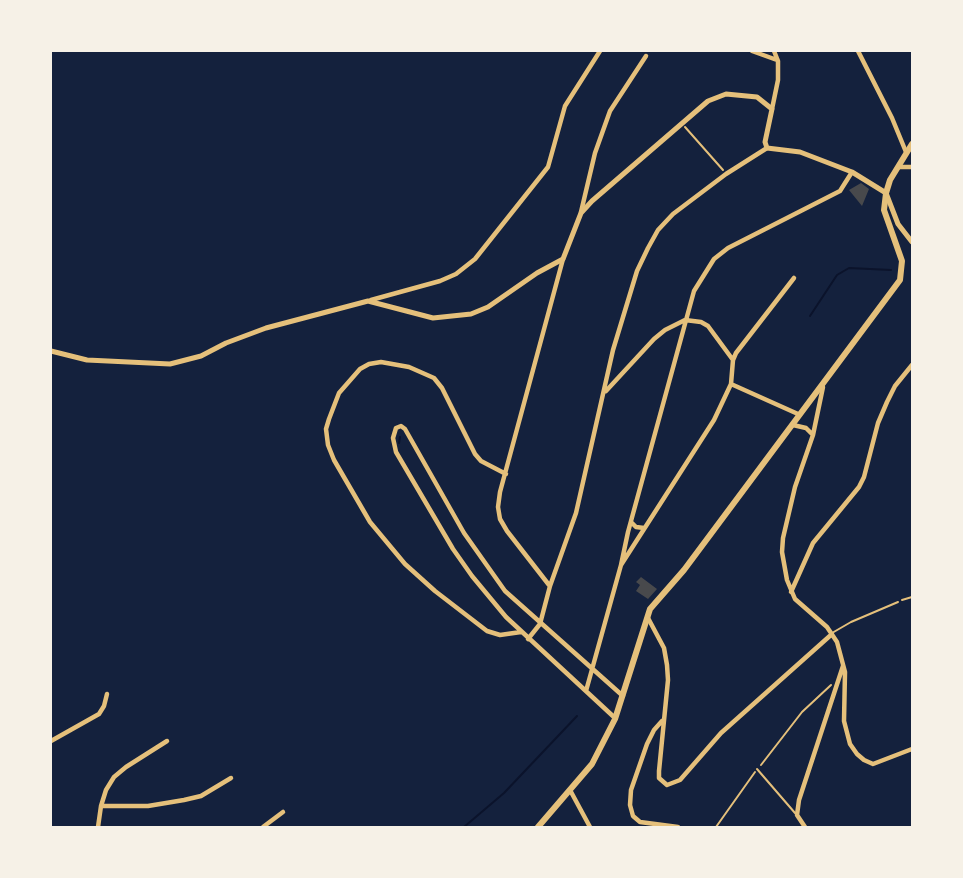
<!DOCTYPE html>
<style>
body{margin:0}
#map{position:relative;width:963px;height:878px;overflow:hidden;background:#14213d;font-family:"PT Sans",sans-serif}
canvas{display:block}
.frame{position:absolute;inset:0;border:52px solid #f6f1e7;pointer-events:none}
</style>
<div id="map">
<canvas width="963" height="878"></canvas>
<div class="frame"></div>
</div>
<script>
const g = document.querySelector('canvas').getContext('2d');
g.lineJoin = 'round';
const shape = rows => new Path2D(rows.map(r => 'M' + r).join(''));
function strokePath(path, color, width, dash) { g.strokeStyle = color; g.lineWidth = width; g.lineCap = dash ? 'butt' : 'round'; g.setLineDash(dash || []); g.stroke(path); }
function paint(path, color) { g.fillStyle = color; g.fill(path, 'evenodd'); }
const stream = shape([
 [810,316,837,275,849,268,891,270],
 [399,443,400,437],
 [464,827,504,793,577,716]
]);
const building = shape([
 [861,183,869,189,862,206,849,190],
 [641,577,657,589,648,599,636,591,640,585,636,582]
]);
const path = shape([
 [685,127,723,170],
 [902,600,912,597],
 [761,765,802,712,831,685],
 [716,827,755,772]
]);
const service = shape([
 [832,633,851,622,898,602],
 [757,769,795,813]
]);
const minor = shape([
 [752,51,777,60],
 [858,51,892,118,906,152],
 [772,109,778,80,778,61,774,51],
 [898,167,912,167],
 [581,212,595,153,610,111,646,56],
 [371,300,440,281,456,274,475,259,548,167,565,106,600,51],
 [731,384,798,414],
 [823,387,813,435,795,487,783,538,782,552,787,580,795,599,827,627,837,642,845,672,844,721,850,744,857,754,864,760,873,764,912,749],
 [606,391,654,339,665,330,685,320,701,322,708,326,733,360],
 [793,425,806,428,812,434],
 [506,474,481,461,475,454,442,388,434,378,409,367,381,362,369,364,360,369,339,393,329,419,326,429,328,445,334,460,370,522,405,564,435,591,487,631,500,635,521,632],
 [631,522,636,527,644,528],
 [621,565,628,532,694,291,714,259,728,248,840,191,852,172],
 [549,585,507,531,500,519,498,507,500,492,563,259],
 [791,592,813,543,859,487,864,477,878,423,887,402,895,386,912,365],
 [648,618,664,648,667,665,668,680,659,771,659,778,667,785,680,780,721,733,832,634],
 [528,639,540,624,550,586,576,513,613,350,637,271,648,248,658,230,673,214,726,174,767,148],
 [586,691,621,565,714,420,731,384,733,360,736,353,794,278],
 [615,718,506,617,472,576,453,549,396,452,393,438,396,428,401,426,405,429,464,533,505,591,623,696],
 [662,721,654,730,647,744,631,790,630,805,633,816,640,822,678,827],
 [51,741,99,714,104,706,107,694],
 [570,790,590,827],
 [101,806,148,806,184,800,201,796,231,778],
 [98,827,101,806,106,790,114,777,126,767,167,741],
 [263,827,283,812],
 [805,827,797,815,799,800,843,666]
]);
const tertiary = shape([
 [51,351,87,360,170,364,201,356,226,343,266,328,368,301,433,318,471,314,488,307,537,273,563,259,581,213,592,201,708,101,726,94,757,97,772,109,765,142,767,148,800,152,852,172,886,193,898,224,912,242]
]);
const secondary = shape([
 [538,827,592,764,615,719,650,609,684,570,900,280,902,261,884,210,886,193,890,180,912,144]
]);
strokePath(stream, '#0b132b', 2);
paint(building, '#48494c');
strokePath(path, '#e5c07b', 2);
strokePath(service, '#e5c07b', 2);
strokePath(minor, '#e5c07b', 4.5);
strokePath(tertiary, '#e5c07b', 5);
strokePath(secondary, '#e5c07b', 6);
</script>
